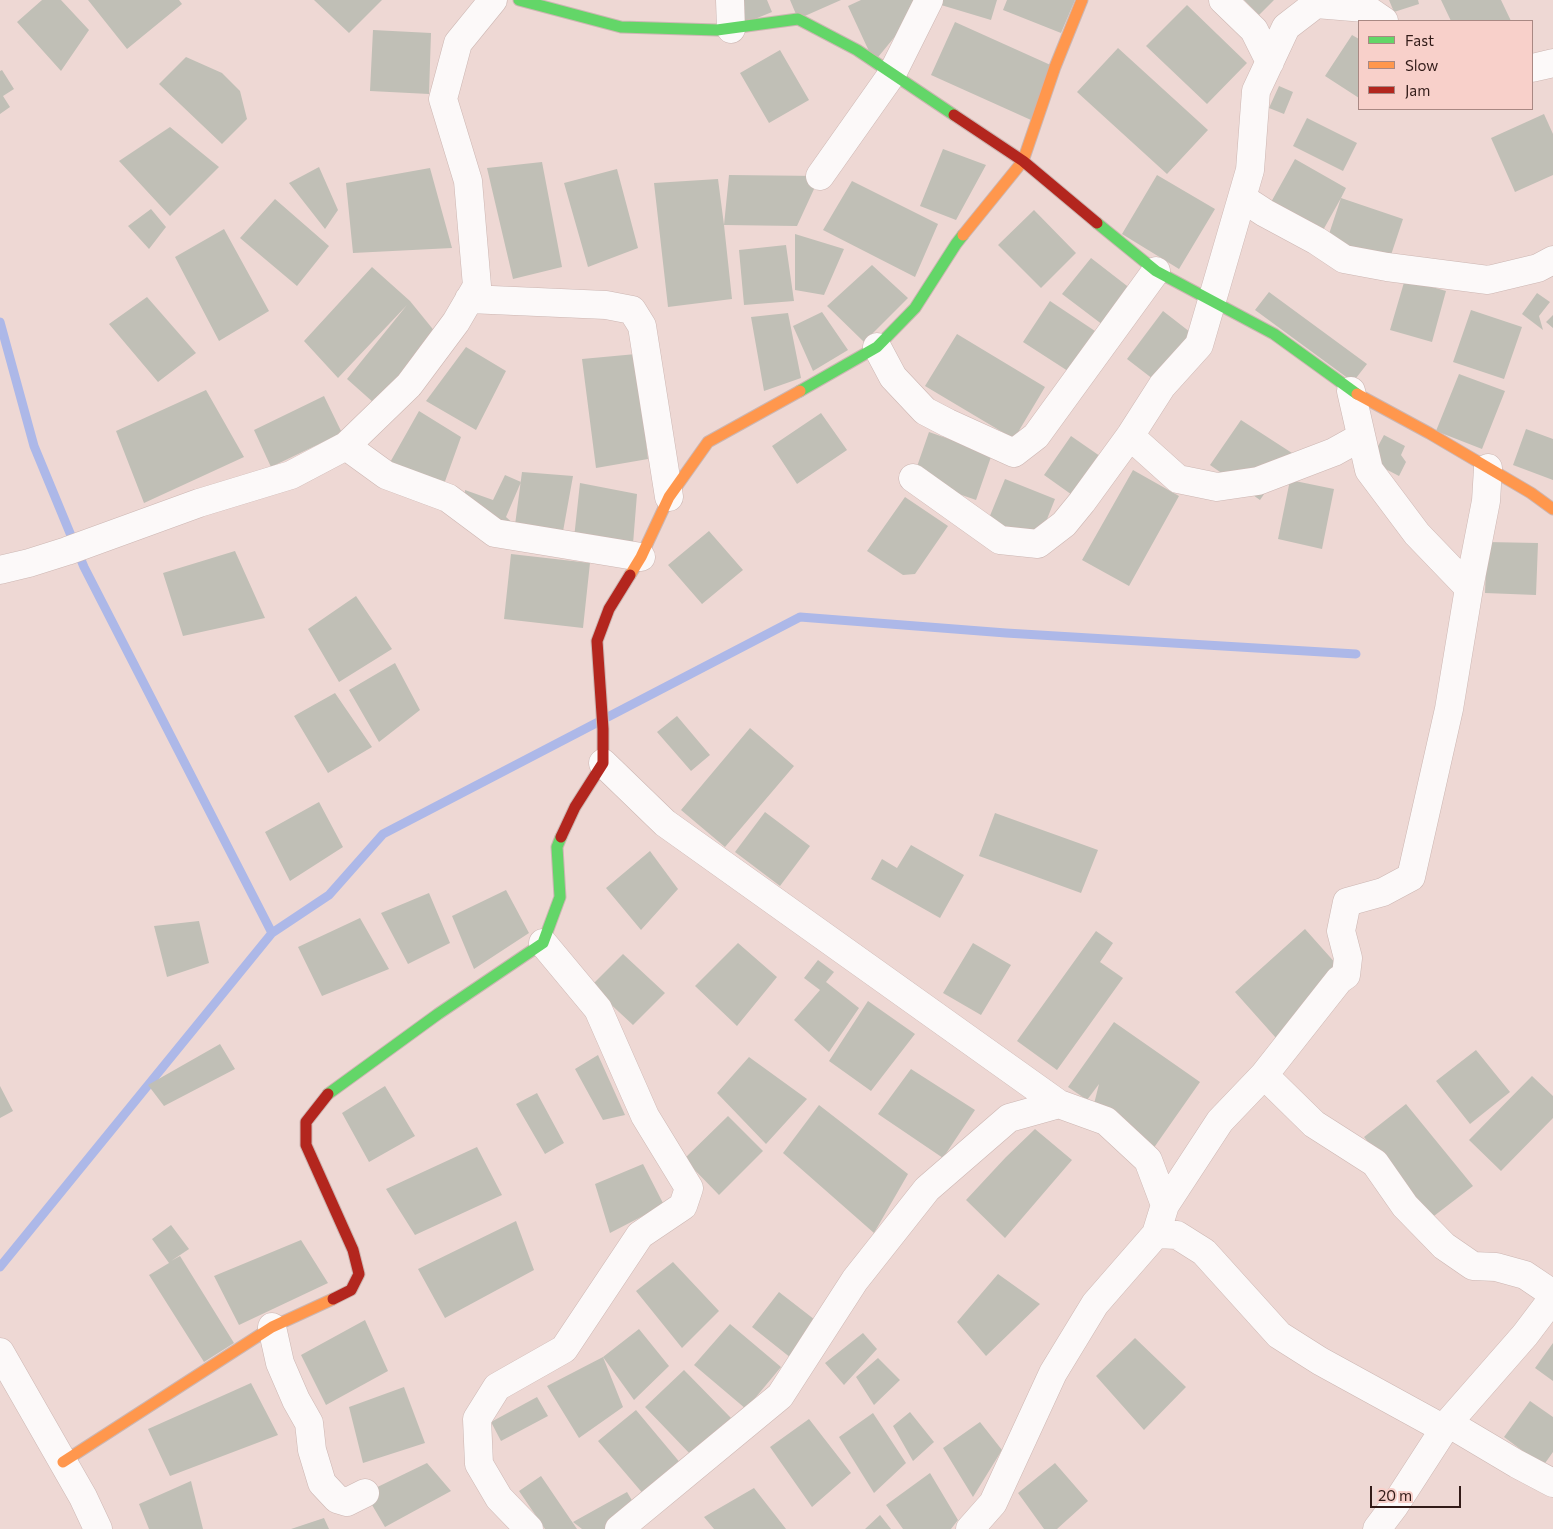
<!DOCTYPE html>
<style>
body{margin:0}
#map{position:relative;width:1553px;height:1529px;overflow:hidden;background:#eed8d4;font-family:Commissioner,sans-serif}
canvas{display:block}
.legend{position:absolute;left:1358px;top:20px;width:175px;height:90px;box-sizing:border-box;background:#f8d0ca;border:1px solid #a98883;margin:0;padding:6px 9px;list-style:none;font-size:15px;color:#321b18}
.legend li{display:flex;align-items:center;gap:10px;height:25px}
.legend b{width:25px;border:1px solid #a98883}
.scale{position:absolute;left:1370px;top:1486px;width:91px;height:22px;box-sizing:border-box;border:2px solid #321b18;border-top:0;padding-left:6px;font-size:15px;line-height:18px;white-space:nowrap;color:#321b18;-webkit-text-stroke:4px #f8d0ca;paint-order:stroke}
</style>
<div id="map">
<canvas width="1553" height="1529"></canvas>
<ul class="legend">
<li><b style="height:6px;background:#63d668"></b>Fast</li>
<li><b style="height:6px;background:#ff974d"></b>Slow</li>
<li><b style="height:6px;background:#b3261e"></b>Jam</li>
</ul>
<div class="scale">20 m</div>
</div>
<script>
const g = document.querySelector('canvas').getContext('2d');
g.lineJoin = 'round';
const shape = rows => new Path2D(rows.map(r => 'M' + r).join(''));
function strokePath(path, color, width, dash) { g.strokeStyle = color; g.lineWidth = width; g.lineCap = dash ? 'butt' : 'round'; g.setLineDash(dash || []); g.stroke(path); }
function paint(path, color) { g.fillStyle = color; g.fill(path, 'evenodd'); }
const stream = shape([
 [0,322,34,446,84,567,272,933],
 [0,1267,272,933,329,895,383,834,800,617,1006,633,1356,654]
]);
const building = shape([
 [42,0,61,0,89,30,61,71,17,22],
 [88,0,179,0,182,4,127,49],
 [314,0,382,0,349,33],
 [735,0,767,0,772,12,745,23],
 [790,0,841,0,798,19],
 [861,0,925,0,874,62,848,6],
 [943,0,997,0,991,20,941,5],
 [1007,0,1075,0,1061,33,1003,10],
 [1244,0,1274,0,1259,15],
 [1389,0,1418,0,1419,4,1394,12],
 [1441,0,1501,0,1511,21,1451,21],
 [1187,5,1247,63,1207,104,1146,46],
 [955,22,1055,67,1031,120,931,75],
 [373,30,431,33,429,94,370,91],
 [1352,35,1359,39,1359,98,1325,76],
 [1118,48,1208,130,1167,174,1077,92],
 [780,50,809,100,769,123,740,73],
 [186,57,222,73,240,91,247,119,222,144,159,84],
 [2,70,14,89,3,96,10,107,0,114,0,71],
 [1279,86,1293,92,1284,114,1269,108],
 [1544,114,1553,134,1553,175,1515,192,1491,138],
 [1307,118,1357,143,1343,171,1293,146],
 [170,127,219,167,170,216,119,161],
 [943,149,986,165,956,220,920,206],
 [1295,159,1346,188,1341,198,1403,219,1387,267,1325,246,1341,198,1317,241,1265,213],
 [542,162,562,267,513,279,487,168],
 [319,167,338,210,325,229,289,183],
 [430,168,452,248,353,253,346,183],
 [617,169,638,248,588,267,564,183],
 [729,175,820,176,797,226,724,225,732,299,668,307,654,183,718,179,724,225],
 [1157,175,1215,209,1179,269,1122,234],
 [852,181,938,224,915,277,823,230],
 [275,199,329,246,297,286,240,238],
 [151,209,166,227,149,249,128,226],
 [1034,210,1076,253,1041,288,998,245],
 [224,229,269,311,219,341,175,257],
 [795,234,844,249,824,295,795,290],
 [786,245,794,301,744,305,739,250],
 [1091,258,1131,289,1103,325,1062,294],
 [872,265,908,298,864,342,827,306],
 [372,267,410,301,436,333,383,411,347,379,407,305,338,378,304,341],
 [1405,279,1446,291,1432,342,1390,330],
 [1269,292,1367,364,1353,382,1255,310],
 [1537,293,1550,302,1539,316,1543,330,1522,314],
 [147,297,196,353,158,382,109,324],
 [1050,301,1098,333,1071,373,1023,342],
 [1471,310,1522,327,1504,379,1453,362],
 [1163,311,1199,339,1162,386,1127,359],
 [822,312,848,350,813,371,793,326],
 [788,313,801,378,764,391,751,317],
 [1553,315,1553,328,1546,322],
 [957,334,1045,387,1014,439,925,386],
 [466,347,506,371,476,430,426,401],
 [636,354,648,459,596,468,582,359],
 [1459,374,1505,391,1482,449,1436,431],
 [206,390,244,457,144,503,116,431],
 [324,396,342,433,271,467,254,430],
 [419,411,461,437,443,487,388,466],
 [821,413,847,450,797,484,772,446],
 [1241,420,1292,453,1260,500,1210,465],
 [1526,429,1553,439,1553,480,1513,465],
 [929,432,992,454,976,500,913,478],
 [1384,435,1405,446,1401,455,1406,462,1399,476,1370,461],
 [1071,436,1110,463,1082,502,1044,475],
 [1133,470,1179,496,1129,586,1082,560],
 [522,472,573,476,562,537,515,525],
 [505,475,521,482,506,517,515,525,464,510,465,490,493,500],
 [1005,479,1055,499,1032,557,987,523],
 [1290,480,1334,489,1322,549,1278,539],
 [580,483,637,494,633,544,574,538],
 [905,497,948,526,915,574,903,575,867,551],
 [709,531,743,570,702,604,668,565],
 [1487,542,1538,543,1536,595,1485,593],
 [235,551,265,618,183,636,163,573],
 [511,554,590,563,583,628,504,619],
 [356,596,392,649,339,682,308,629],
 [395,663,420,710,379,742,349,690],
 [335,693,372,747,328,773,294,716],
 [677,716,710,755,691,771,657,732],
 [750,728,794,766,725,847,681,810],
 [319,802,343,847,290,881,265,832],
 [765,812,810,846,780,886,735,852],
 [995,813,1098,850,1081,893,979,856],
 [911,845,964,875,940,918,871,879,882,859,897,868],
 [650,851,678,889,641,930,606,888],
 [506,890,529,933,474,969,452,916],
 [429,893,450,943,408,964,381,913],
 [360,918,389,969,322,996,298,947],
 [199,921,209,963,167,977,154,926],
 [1305,929,1346,975,1276,1038,1235,992],
 [1096,931,1113,943,1100,962,1123,978,1057,1070,1017,1041],
 [738,943,777,977,737,1026,695,986],
 [973,943,1011,965,981,1015,943,993],
 [623,954,665,993,633,1025,591,986],
 [818,960,834,972,826,982,859,1008,829,1052,794,1020,820,990,804,978],
 [868,1001,915,1034,871,1091,829,1061],
 [1114,1022,1200,1082,1153,1149,1093,1108,1099,1084,1087,1100,1068,1087],
 [220,1044,235,1069,164,1106,148,1085],
 [1476,1050,1510,1092,1470,1124,1436,1081],
 [598,1055,625,1115,603,1120,575,1069],
 [749,1057,807,1099,766,1144,717,1093],
 [911,1069,975,1110,943,1158,878,1114],
 [1532,1076,1553,1096,1553,1118,1501,1171,1469,1140],
 [0,1086,13,1111,0,1118],
 [385,1086,415,1136,369,1162,342,1113],
 [537,1093,564,1143,545,1154,516,1104],
 [1406,1104,1473,1186,1430,1219,1364,1137],
 [819,1105,908,1174,874,1233,783,1153],
 [728,1116,763,1151,719,1195,684,1159],
 [1035,1129,1072,1160,1005,1238,966,1200,1006,1157],
 [477,1147,502,1195,415,1235,386,1189],
 [643,1164,664,1205,610,1233,595,1184],
 [516,1221,534,1270,445,1318,418,1269],
 [171,1225,189,1249,171,1261,180,1256,234,1343,204,1362,149,1275,169,1263,152,1239],
 [301,1240,328,1283,239,1325,214,1276],
 [673,1262,719,1311,682,1348,636,1291],
 [998,1274,1040,1304,986,1356,957,1322],
 [779,1292,819,1323,791,1358,752,1327],
 [365,1320,388,1371,326,1405,301,1355],
 [730,1324,781,1367,746,1409,694,1365],
 [639,1329,669,1366,634,1400,603,1357],
 [863,1333,877,1349,844,1385,825,1363],
 [1135,1338,1186,1387,1144,1430,1096,1376],
 [1553,1343,1553,1381,1535,1368],
 [603,1357,623,1407,579,1438,547,1386],
 [878,1358,900,1380,874,1405,856,1377],
 [684,1370,731,1418,692,1456,645,1407],
 [251,1383,278,1435,170,1476,148,1429],
 [404,1387,425,1443,363,1463,349,1407],
 [537,1397,548,1416,501,1441,491,1422],
 [1530,1401,1553,1417,1553,1452,1543,1466,1504,1437],
 [636,1410,682,1465,645,1496,598,1441],
 [910,1412,934,1442,913,1461,893,1426],
 [873,1413,906,1463,874,1493,839,1437],
 [809,1419,851,1473,812,1507,770,1447],
 [980,1422,1002,1450,973,1497,943,1448],
 [427,1463,451,1491,385,1527,365,1493],
 [1055,1463,1088,1501,1057,1529,1044,1529,1018,1493],
 [930,1473,958,1520,951,1529,903,1529,886,1505],
 [541,1476,577,1529,545,1529,519,1491],
 [191,1481,203,1529,149,1529,139,1504],
 [754,1488,786,1529,714,1529,704,1517],
 [627,1492,639,1512,607,1529,582,1529,573,1522],
 [880,1515,891,1529,865,1529],
 [324,1518,329,1529,291,1529]
]);
const street = shape([
 [730,0,731,29],
 [1223,0,1254,30,1270,62],
 [1532,68,1553,63],
 [820,176,892,74,929,0],
 [1242,198,1265,213,1317,241,1344,259,1387,267,1488,280,1538,268,1553,260],
 [469,299,606,305,632,310,642,326,669,497],
 [877,347,893,377,925,411,948,423,1014,453,1036,436,1156,271],
 [1351,391,1369,470,1417,534,1469,588],
 [1130,436,1178,479,1217,487,1258,481,1334,452,1361,437],
 [346,446,386,475,448,498,495,533,641,557],
 [913,478,1000,540,1038,544,1064,524,1082,502,1130,436,1162,386,1199,345,1250,170,1256,91,1286,27,1316,4,1365,8,1384,21],
 [0,570,29,563,67,551,199,503,291,475,346,446,409,385,456,322,477,286,468,181,443,99,458,43,493,0],
 [603,763,665,823,1059,1104,1106,1121,1148,1160,1165,1205,1156,1234,1095,1304,1053,1373,993,1503,970,1529],
 [1264,1075,1314,1124,1375,1163,1405,1206,1444,1246,1473,1266,1496,1267,1525,1275,1553,1294],
 [1165,1205,1220,1121,1264,1075,1339,980,1346,975,1348,958,1341,931,1347,902,1383,892,1411,877,1449,709,1469,588,1486,501,1488,468],
 [1156,1234,1177,1235,1204,1252,1279,1335,1320,1361,1444,1429],
 [272,1327,280,1363,296,1400,309,1423,312,1450,322,1483,337,1499,347,1502,365,1493],
 [0,1352,83,1497,98,1529],
 [1448,1423,1517,1464,1553,1483],
 [529,1529,499,1498,479,1464,477,1419,497,1387,564,1349,640,1235,683,1206,689,1188,645,1116,598,1009,543,943],
 [619,1529,780,1396,855,1280,927,1189,1009,1118,1059,1104],
 [1377,1529,1395,1505,1448,1423,1525,1335,1553,1298]
]);
const fast = shape([
 [519,0,621,27,717,30,798,19,857,50,954,115],
 [1097,223,1156,271,1274,334,1357,394],
 [800,391,877,347,915,308,956,244,963,235],
 [328,1094,438,1014,543,943,560,897,557,847,561,837]
]);
const slow = shape([
 [963,235,1023,161,1055,67,1082,0],
 [1357,394,1429,433,1531,493,1553,509],
 [630,575,641,557,669,497,708,442,800,391],
 [63,1462,272,1327,333,1299]
]);
const jam = shape([
 [954,115,1023,161,1097,223],
 [561,837,575,807,603,763,603,729,597,641,609,609,630,575],
 [328,1094,306,1122,306,1145,353,1250,359,1274,351,1290,333,1299]
]);
strokePath(stream, '#adb8e8', 9);
paint(building, '#c0bfb6');
strokePath(street, '#ccb6b2', 29);
strokePath(fast, '#ccb6b2', 13);
strokePath(slow, '#ccb6b2', 13);
strokePath(jam, '#ccb6b2', 13);
strokePath(street, '#fcf9f9', 28);
strokePath(fast, '#63d668', 11);
strokePath(slow, '#ff974d', 11);
strokePath(jam, '#b3261e', 11);
</script>
